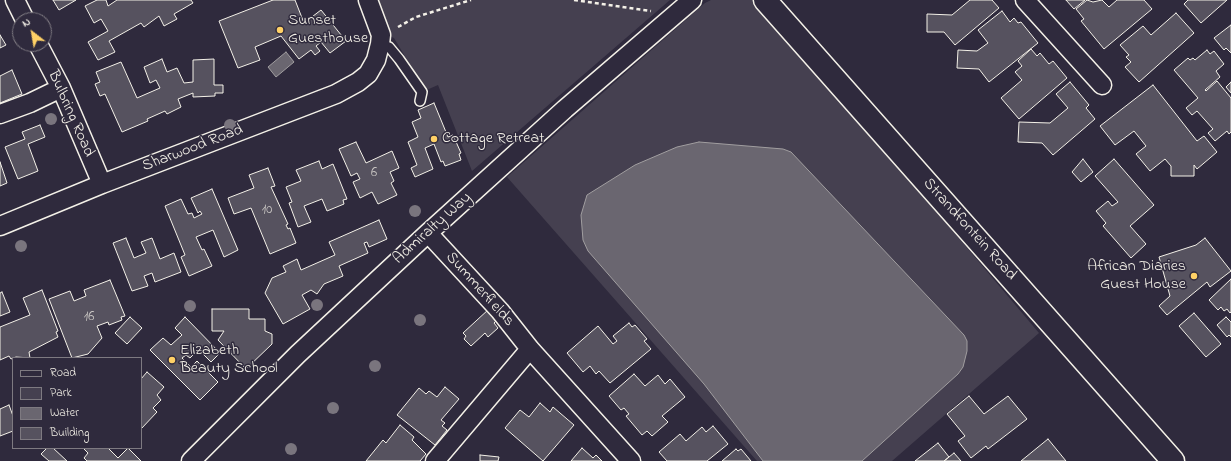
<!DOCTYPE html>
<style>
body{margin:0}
#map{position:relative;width:1231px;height:461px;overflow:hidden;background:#2f2a3d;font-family:"Indie Flower",sans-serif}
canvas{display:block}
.legend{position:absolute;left:12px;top:357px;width:130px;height:92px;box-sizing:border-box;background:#2f2a3d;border:1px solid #7e7a81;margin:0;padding:5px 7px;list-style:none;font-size:12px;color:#f4f1e8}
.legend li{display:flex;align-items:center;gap:8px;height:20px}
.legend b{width:20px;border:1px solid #7e7a81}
.north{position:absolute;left:12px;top:12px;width:40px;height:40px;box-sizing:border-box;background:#2f2a3d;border:1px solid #7e7a81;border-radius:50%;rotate:329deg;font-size:11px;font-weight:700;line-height:16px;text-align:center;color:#f4f1e8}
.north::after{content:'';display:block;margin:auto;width:14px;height:18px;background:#ffd166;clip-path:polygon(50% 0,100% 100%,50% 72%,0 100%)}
</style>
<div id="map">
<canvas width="1231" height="461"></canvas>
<ul class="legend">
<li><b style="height:5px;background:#2f2a3d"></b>Road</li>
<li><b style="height:11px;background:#454050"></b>Park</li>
<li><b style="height:11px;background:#6a6670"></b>Water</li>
<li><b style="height:11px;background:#56525f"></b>Building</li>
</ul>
<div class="north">N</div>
</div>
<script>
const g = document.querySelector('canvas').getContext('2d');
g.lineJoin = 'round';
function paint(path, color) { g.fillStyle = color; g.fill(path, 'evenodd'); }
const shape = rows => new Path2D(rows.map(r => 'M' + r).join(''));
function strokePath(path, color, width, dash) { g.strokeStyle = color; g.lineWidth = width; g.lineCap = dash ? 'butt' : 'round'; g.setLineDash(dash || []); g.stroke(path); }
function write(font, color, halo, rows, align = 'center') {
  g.font = font + ' "Indie Flower",sans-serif'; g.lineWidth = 3; g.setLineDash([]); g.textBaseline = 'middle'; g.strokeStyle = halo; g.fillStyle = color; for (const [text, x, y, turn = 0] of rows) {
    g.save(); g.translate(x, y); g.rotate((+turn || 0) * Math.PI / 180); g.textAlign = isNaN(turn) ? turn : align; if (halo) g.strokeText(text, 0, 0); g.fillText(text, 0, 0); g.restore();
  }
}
const green = shape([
 [377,0,670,0,472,171,438,85,422,92,415,73,394,38,387,35],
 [711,0,753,0,762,5,1039,333,892,461,757,461,507,177,705,3]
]);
const water = shape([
 [286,52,294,62,276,77,268,67,286,52],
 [699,142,783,149,791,152,964,335,967,341,967,351,963,367,958,374,862,461,763,461,704,384,588,251,583,240,581,215,587,195,635,165,677,147,699,142]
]);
const building = shape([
 [53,0,76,0,59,10,53,0],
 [97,0,106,0,108,6,117,0,191,0,193,3,174,14,177,19,164,26,159,16,144,27,141,23,109,41,115,52,98,60,88,42,108,31,101,19,94,23,85,6,97,0],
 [273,0,295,0,304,23,321,10,346,41,330,53,321,42,316,46,320,51,315,55,311,50,299,59,281,36,255,47,260,60,238,68,219,21,273,0],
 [970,0,992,0,999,8,955,45,944,32,927,32,927,14,952,15,970,0],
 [1066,0,1085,0,1074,9,1066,0],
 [1087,0,1093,2,1102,0,1109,7,1117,0,1144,0,1152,9,1104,49,1081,21,1084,19,1076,9,1087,0],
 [1188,0,1227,0,1201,23,1184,4,1188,0],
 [1002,11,1010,22,1014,18,1018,23,1021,22,1038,43,989,82,979,69,957,68,958,50,977,51,988,43,978,30,1002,11],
 [1176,13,1194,33,1139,82,1125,67,1131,62,1126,57,1129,55,1120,45,1143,26,1151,35,1176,13],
 [1231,25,1231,53,1226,48,1224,50,1214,38,1231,25],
 [0,35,6,45,0,48,0,35],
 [1031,49,1037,56,1040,53,1049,64,1053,61,1067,78,1019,119,1001,98,1022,80,1015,72,1022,66,1018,61,1031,49],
 [1207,50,1210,54,1214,51,1224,64,1216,71,1220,77,1205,90,1206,91,1217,81,1231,98,1231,132,1229,134,1227,131,1215,141,1208,133,1213,129,1197,111,1192,115,1186,108,1198,98,1174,70,1188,58,1190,60,1193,58,1195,60,1207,50],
 [162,59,167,72,177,68,184,83,193,82,193,60,214,59,214,85,223,85,223,93,215,93,215,96,193,97,193,93,178,99,181,107,167,114,165,111,147,119,148,121,122,132,105,94,100,96,95,84,100,82,96,72,121,62,137,98,160,88,156,80,150,83,144,67,162,59],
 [12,70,22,94,0,103,0,76,12,70],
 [1070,82,1089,105,1086,108,1095,119,1053,155,1042,143,1018,142,1019,122,1050,123,1068,108,1056,94,1070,82],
 [1231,82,1231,93,1226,87,1231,82],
 [1153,85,1197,141,1204,136,1217,152,1197,169,1194,165,1194,176,1171,176,1171,166,1165,159,1150,171,1136,154,1146,146,1134,131,1115,145,1100,126,1153,85],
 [434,103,448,137,453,135,461,153,459,154,461,160,445,166,443,161,441,162,434,144,425,148,433,169,415,177,411,168,417,165,408,142,418,137,412,122,421,118,418,110,434,103],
 [40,125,45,137,28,144,38,171,18,179,5,147,25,139,22,132,40,125],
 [356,142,366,163,392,151,399,168,390,172,394,181,391,183,397,195,378,204,372,192,360,198,353,182,360,179,357,173,351,176,339,149,356,142],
 [1083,159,1093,172,1081,182,1072,172,1083,159],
 [1114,159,1154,205,1130,226,1146,244,1131,258,1103,226,1106,223,1096,211,1108,201,1112,206,1118,202,1095,176,1114,159],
 [319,161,322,169,333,164,347,199,343,200,344,204,327,211,322,199,304,206,311,222,298,227,289,203,292,202,286,187,301,181,296,170,319,161],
 [0,162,7,183,0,186,0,162],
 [268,168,275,186,271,187,288,224,286,225,288,229,290,228,296,243,270,254,251,208,234,214,228,198,254,188,249,175,268,168],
 [212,189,238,250,224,257,213,230,196,237,202,250,204,249,212,266,189,276,181,257,185,255,165,206,181,199,188,214,192,213,194,218,202,214,200,211,198,213,191,198,212,189],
 [379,220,387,239,369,247,367,242,364,243,368,253,339,266,343,276,324,284,317,294,311,290,302,295,310,309,283,324,265,293,272,278,286,272,283,266,297,259,301,270,335,255,329,242,379,220],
 [126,238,134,258,146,253,141,242,152,238,160,259,174,253,181,272,155,282,152,273,144,276,148,286,132,291,113,243,126,238],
 [1205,238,1231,271,1210,287,1207,282,1167,315,1159,306,1170,296,1159,257,1196,245,1205,238],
 [1231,279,1231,312,1230,313,1227,309,1224,311,1221,307,1218,310,1209,300,1231,279],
 [110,280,125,316,121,317,122,320,109,325,108,322,97,326,102,338,88,354,72,358,49,299,70,291,74,301,86,296,84,290,110,280],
 [42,290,58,331,56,332,58,337,29,352,30,358,16,357,11,359,9,356,0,360,0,327,30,315,23,298,42,290],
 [2,292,10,312,0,316,0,293,2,292],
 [212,309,249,309,249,319,265,319,265,331,272,334,272,344,246,369,218,340,224,331,212,331,212,309],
 [489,309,498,319,494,323,498,328,488,337,485,333,471,346,464,339,466,336,463,333,489,309],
 [1194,313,1221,344,1206,357,1179,326,1194,313],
 [130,317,142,328,127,344,115,333,130,317],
 [185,317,220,353,211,362,195,346,191,350,195,353,190,358,186,355,182,358,191,367,197,361,218,382,200,400,150,350,163,338,171,345,182,335,175,328,185,317],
 [1226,317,1231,322,1231,337,1229,335,1227,337,1217,325,1226,317],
 [629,323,632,327,635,325,647,339,644,341,651,349,610,383,599,371,596,374,590,366,583,372,567,353,598,326,613,344,617,341,613,336,629,323],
 [147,372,164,387,157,395,161,400,153,408,157,412,141,429,141,379,147,372],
 [634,374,645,386,658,375,665,384,670,379,685,397,662,416,668,422,652,436,647,431,642,435,626,416,629,414,624,408,621,410,609,396,634,374],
 [445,387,459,399,441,420,445,423,442,426,447,430,435,445,397,415,419,388,426,394,429,391,437,397,445,387],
 [969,396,984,414,1008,396,1027,419,988,449,986,446,971,458,958,441,965,436,947,414,969,396],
 [540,403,550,412,553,407,574,425,543,461,505,428,520,410,529,417,540,403],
 [9,405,13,416,13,431,0,436,0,409,9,405],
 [400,425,414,437,412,440,426,454,420,461,366,461,383,440,386,443,400,425],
 [713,426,728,444,707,461,667,461,659,452,680,434,686,441,702,427,706,432,713,426],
 [1048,439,1066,461,1021,461,1048,439],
 [938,443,949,457,944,461,915,461,938,443],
 [47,448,53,448,67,461,49,461,41,454,47,448],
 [83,448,108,448,118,458,128,448,141,461,87,461,84,458,88,453,83,448],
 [582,448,593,458,596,455,602,461,571,461,582,448],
 [736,449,738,451,741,449,751,461,722,461,736,449],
 [954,453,961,461,944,461,954,453],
 [480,455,499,457,498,461,480,461,480,455]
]);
const path = shape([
 [574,0,651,11],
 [398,27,416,17,471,0]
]);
const service = shape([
 [380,44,389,47,399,59,422,92,420,101]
]);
const minor = shape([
 [15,0,25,20],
 [1025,0,1102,85],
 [38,44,61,88,102,184],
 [0,114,30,103,61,88],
 [0,226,102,184,336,94,358,82,368,74,376,60,380,44,381,35,368,0],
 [428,233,500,311,530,349,631,461],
 [191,461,298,354,428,233,565,109,692,0],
 [435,461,530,349]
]);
const tertiary = shape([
 [765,0,1173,461]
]);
const trees = [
 [51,119],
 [230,125],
 [415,211],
 [21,246],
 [317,305],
 [190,306],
 [420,320],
 [375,366],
 [333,408],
 [291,449]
];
const markers = [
 [280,30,4,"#ffd166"],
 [434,139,4,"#ffd166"],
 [1194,276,4,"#ffd166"],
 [172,360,4,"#ffd166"]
];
const numberNames = [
 ["6",374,174],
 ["10",267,211],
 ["16",89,318]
];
const poiNames = [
 ["Sunset",288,21],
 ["Guesthouse",288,39],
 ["Cottage Retreat",442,139],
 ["African Diaries",1186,267,"right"],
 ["Guest House",1186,285,"right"],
 ["Elizabeth",180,351],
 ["Beauty School",180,369]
];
const streetNames = [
 ["Bulbring Road",70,114,66],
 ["Sharwood Road",193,149,-21],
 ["Admiralty Way",433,229,-42],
 ["Strandfontein Road",969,230,48],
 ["Summerfields",479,290,48]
];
paint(green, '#454050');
paint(water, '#6a6670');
strokePath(water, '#a19ea0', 1);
paint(building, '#56525f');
strokePath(building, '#f4f1e8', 1);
strokePath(service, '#f4f1e8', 12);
strokePath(minor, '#f4f1e8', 21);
strokePath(tertiary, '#f4f1e8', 25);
strokePath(path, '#f4f1e8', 2.5, [4, 3]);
strokePath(service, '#2f2a3d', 9);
strokePath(minor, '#2f2a3d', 18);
strokePath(tertiary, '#2f2a3d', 22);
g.fillStyle = '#7a757e';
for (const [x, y] of trees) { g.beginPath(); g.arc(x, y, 6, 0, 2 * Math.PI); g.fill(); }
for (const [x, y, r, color] of markers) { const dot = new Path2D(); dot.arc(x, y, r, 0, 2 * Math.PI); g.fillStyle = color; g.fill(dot); strokePath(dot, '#2f2a3d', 1.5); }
write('14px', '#ccc9c6', null, numberNames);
write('16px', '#f4f1e8', '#2f2a3d', poiNames, 'left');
write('16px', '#f4f1e8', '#2f2a3d', streetNames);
</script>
